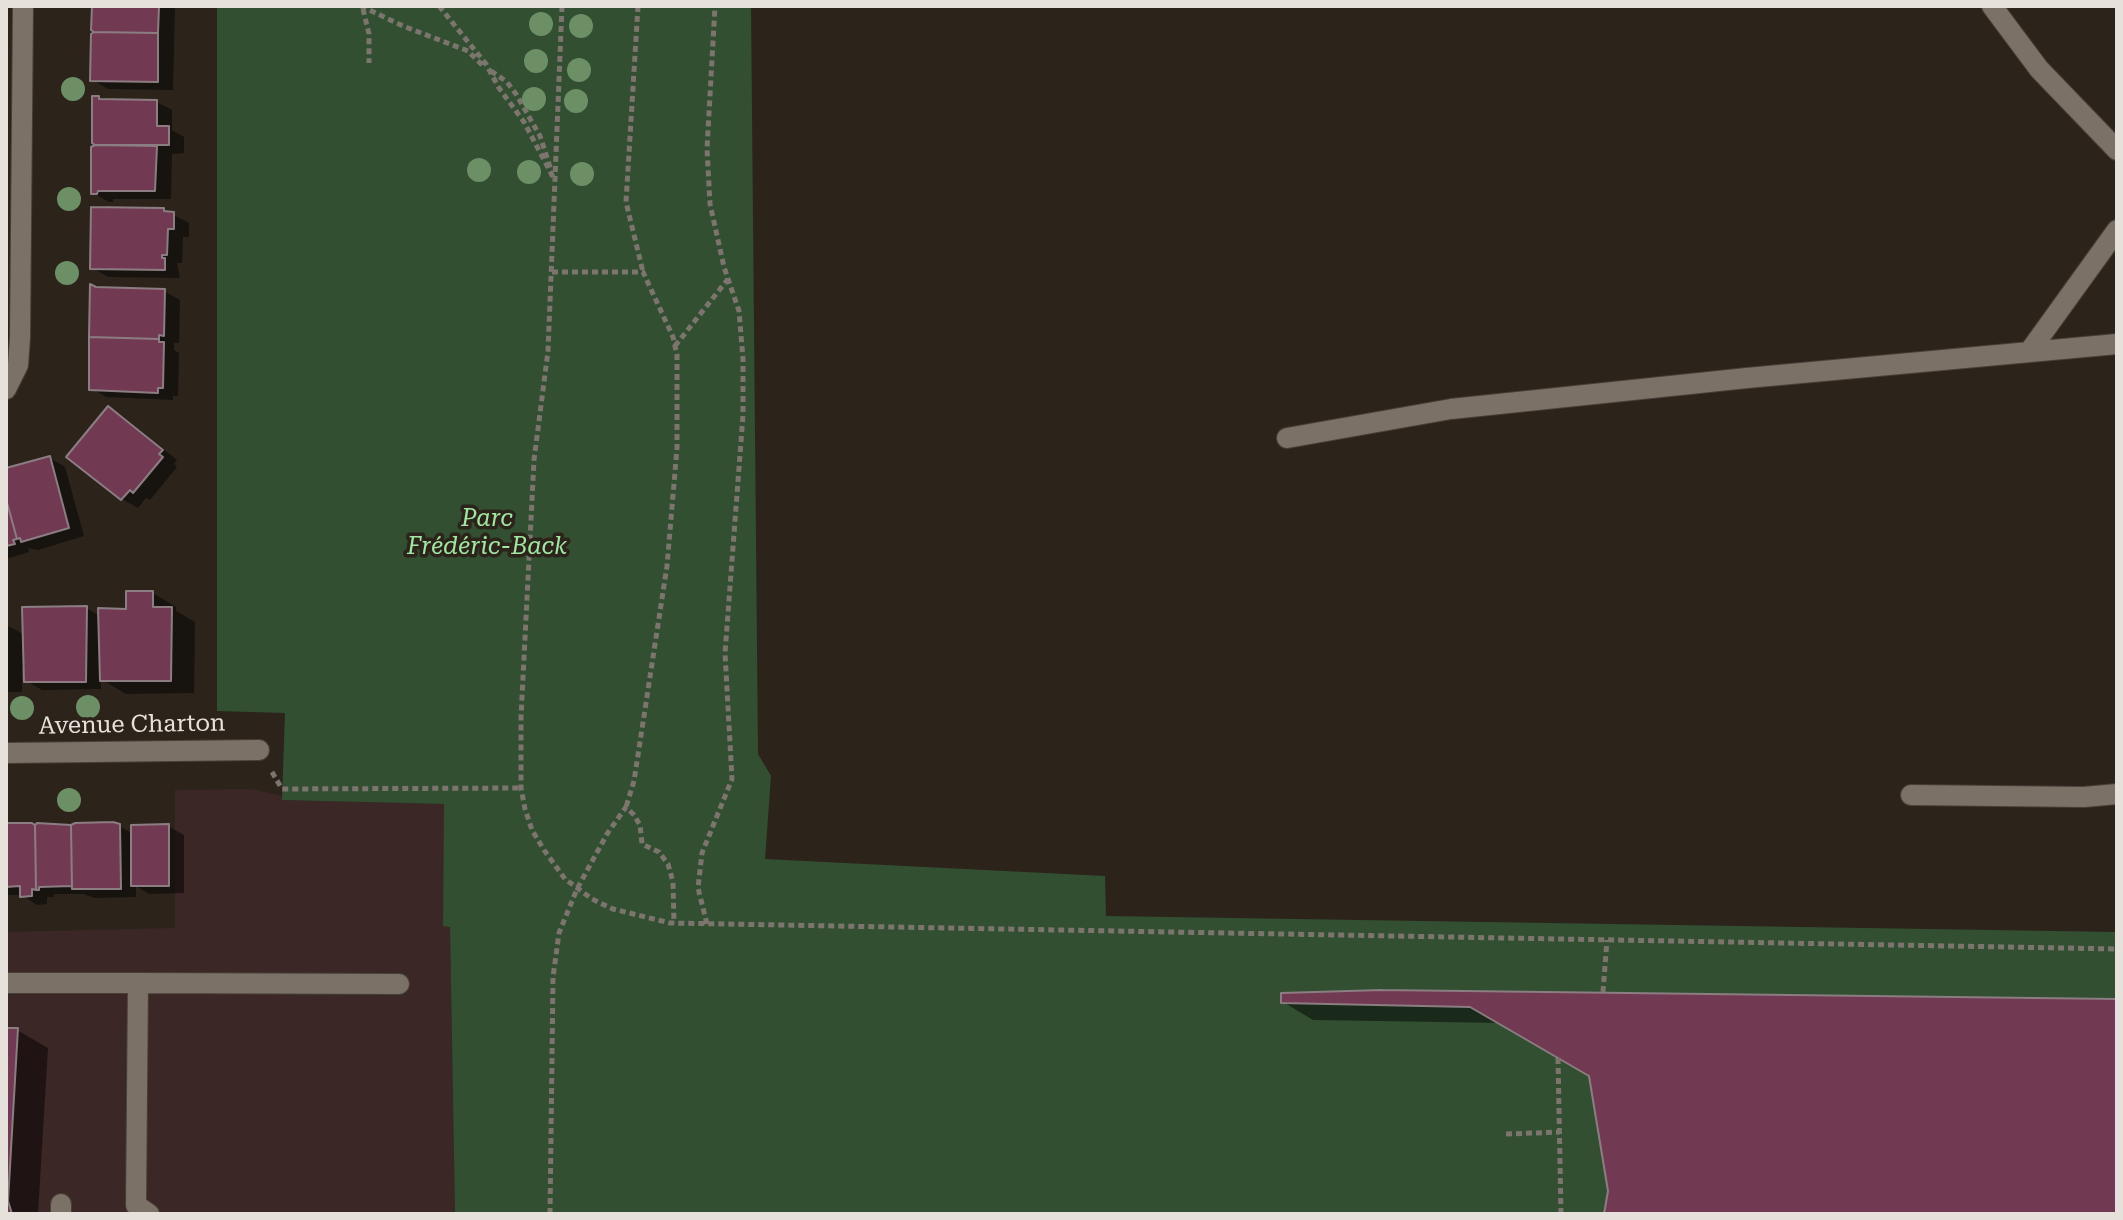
<!DOCTYPE html>
<meta charset="utf-8">
<style>
body{margin:0}
#map{position:relative;width:2123px;height:1220px;overflow:hidden;background:#2c241b;font-family:"Roboto Serif",serif}
canvas{display:block}
.frame{position:absolute;inset:0;border:8px solid #e7e1dc;pointer-events:none}
</style>
<div id="map">
<canvas width="2123" height="1220"></canvas>
<div class="frame"></div>
</div>
<script>
const g = document.querySelector('canvas').getContext('2d');
g.lineJoin = 'round';
function paint(path, color) { g.fillStyle = color; g.fill(path, 'evenodd'); }
const shape = rows => new Path2D(rows.map(r => 'M' + r).join(''));
function strokePath(path, color, width, dash) { g.strokeStyle = color; g.lineWidth = width; g.lineCap = dash ? 'butt' : 'round'; g.setLineDash(dash || []); g.stroke(path); }
function write(font, color, halo, rows, align = 'center') {
  g.font = font + ' "Roboto Serif",serif'; g.lineWidth = 7; g.setLineDash([]); g.textBaseline = 'middle'; g.strokeStyle = halo; g.fillStyle = color; for (const [text, x, y, turn = 0] of rows) {
    g.save(); g.translate(x, y); g.rotate((+turn || 0) * Math.PI / 180); g.textAlign = isNaN(turn) ? turn : align; if (halo) g.strokeText(text, 0, 0); g.fillText(text, 0, 0); g.restore();
  }
}
const commercial = shape([
 [251,789,282,796,282,800,445,804,443,926,450,926,455,1214,6,1214,6,932,175,928,175,790]
]);
const green = shape([
 [217,6,751,6,758,754,771,776,765,859,1105,876,1106,916,2117,932,2117,1214,455,1214,450,927,443,926,444,804,282,800,285,713,217,711]
]);
const shadow = shape([
 [94,6,175,6,173,90,108,89,92,80,96,37],
 [98,98,104,101,157,102,172,110,172,130,184,137,184,153,172,154,171,199,113,199,113,202,109,202,93,193,99,146,94,142],
 [164,210,189,223,189,237,183,237,182,263,177,263,180,278,108,277,92,268],
 [164,291,180,300,179,343,174,343,174,350,179,353,178,396,173,396,173,400,106,397,91,388],
 [108,408,124,417,177,460,174,464,177,467,150,500,146,498,138,508,122,499],
 [50,458,65,467,84,536,38,550,28,548,29,552,6,559,6,470],
 [153,593,176,607,176,611,195,622,194,693,126,694,101,679,101,689,42,690,26,681,26,669,22,669,22,692,6,692,6,625,25,635,86,608,100,616,128,611],
 [6,825,119,826,133,834,168,826,184,835,184,893,149,894,136,886,136,897,95,898,83,894,54,894,54,897,47,897,47,904,37,905,22,895,6,895],
 [1283,1002,2117,1002,2117,1214,1606,1214,1610,1191,1591,1075,1503,1023,1313,1020],
 [6,1030,17,1030,48,1048,38,1214,6,1214]
]);
const building = shape([
 [92,6,159,6,158,33,94,32,91,30,92,6],
 [94,32,158,33,158,82,90,81,91,34,94,32],
 [92,96,99,96,99,99,157,100,157,126,169,126,169,145,95,145,92,143,92,96],
 [95,145,157,146,155,191,98,191,97,194,91,194,91,147,95,145],
 [91,207,164,208,164,211,174,212,174,229,168,229,167,255,162,255,162,258,165,258,165,270,90,269,91,207],
 [90,284,96,287,165,289,164,336,159,335,159,339,89,337,90,284],
 [89,337,159,339,159,342,164,342,163,388,158,388,158,393,89,390,89,337],
 [108,406,163,450,159,454,163,457,133,493,130,490,121,500,66,457,108,406],
 [50,456,69,528,21,542,20,538,17,539,6,499,6,468,50,456],
 [6,499,17,539,13,540,15,544,6,546,6,499],
 [126,591,153,591,153,607,172,607,171,681,100,681,98,608,126,609,126,591],
 [87,606,86,682,24,682,22,607,87,606],
 [113,822,120,824,121,889,72,889,71,825,75,823,113,822],
 [6,823,32,823,35,825,36,890,32,889,32,896,20,897,20,886,6,887,6,823],
 [37,823,71,825,72,886,39,887,39,890,36,890,35,825,37,823],
 [169,824,169,886,131,886,131,825,169,824],
 [1382,990,2117,999,2117,1214,1604,1214,1608,1191,1589,1076,1470,1007,1281,1003,1281,993,1382,990],
 [6,1028,18,1028,8,1201,12,1214,6,1214,6,1028]
]);
const path = shape([
 [361,6,403,26,468,51,484,67],
 [439,6,486,64,499,88,524,122,553,177],
 [562,6,548,351,534,460,521,717,521,788,525,809,532,830,544,850,565,879,592,899,613,909,670,923,2117,949],
 [638,6,626,202,643,272],
 [363,9,369,34,369,63],
 [491,71,507,82,516,94,540,136,551,170],
 [552,272,643,272,673,337,677,355,677,448,667,566,634,781,626,807],
 [675,346,728,279],
 [272,772,282,789,521,788],
 [707,924,698,888,702,853,732,779,725,653,743,415,743,359,739,311,724,267,710,204,707,149,715,6],
 [1603,992,1607,940],
 [1558,1058,1561,1214],
 [1506,1134,1560,1132],
 [550,1214,553,977,559,933,577,889,607,834,626,807,634,815,640,825,642,844,659,852,668,864,673,882,674,923]
]);
const minor = shape([
 [1992,6,2039,69,2117,150],
 [2029,352,2117,230],
 [6,389,18,365,20,338,23,6],
 [1287,438,1451,409,1747,378,2117,344],
 [6,753,259,750],
 [1911,795,2084,797,2117,794],
 [6,983,138,983,136,1205,149,1214],
 [138,983,399,984],
 [61,1204,61,1214]
]);
const trees = [
 [541,24],
 [581,26],
 [536,61],
 [579,70],
 [73,89],
 [534,99],
 [576,101],
 [479,170],
 [529,172],
 [582,174],
 [69,199],
 [67,273],
 [88,707],
 [22,708],
 [69,800]
];
const parkNames = [
 ["Parc",487,519],
 ["Frédéric-Back",487,547]
];
const streetNames = [
 ["Avenue Charton",132,725,-1]
];
paint(commercial, '#3b2725');
paint(green, '#324f32');
paint(shadow, '#0007');
paint(building, '#723952');
strokePath(building, '#8b7d82', 2);
strokePath(minor, '#474039', 22);
strokePath(path, '#7c756e', 5, [6, 4]);
strokePath(minor, '#7b7167', 20);
g.fillStyle = '#6c8f65';
for (const [x, y] of trees) { g.beginPath(); g.arc(x, y, 12, 0, 2 * Math.PI); g.fill(); }
write('italic 24px', '#a1e6a2', '#2c241b', parkNames);
write('24px', '#e7e1dc', '#2c241b', streetNames);
</script>
